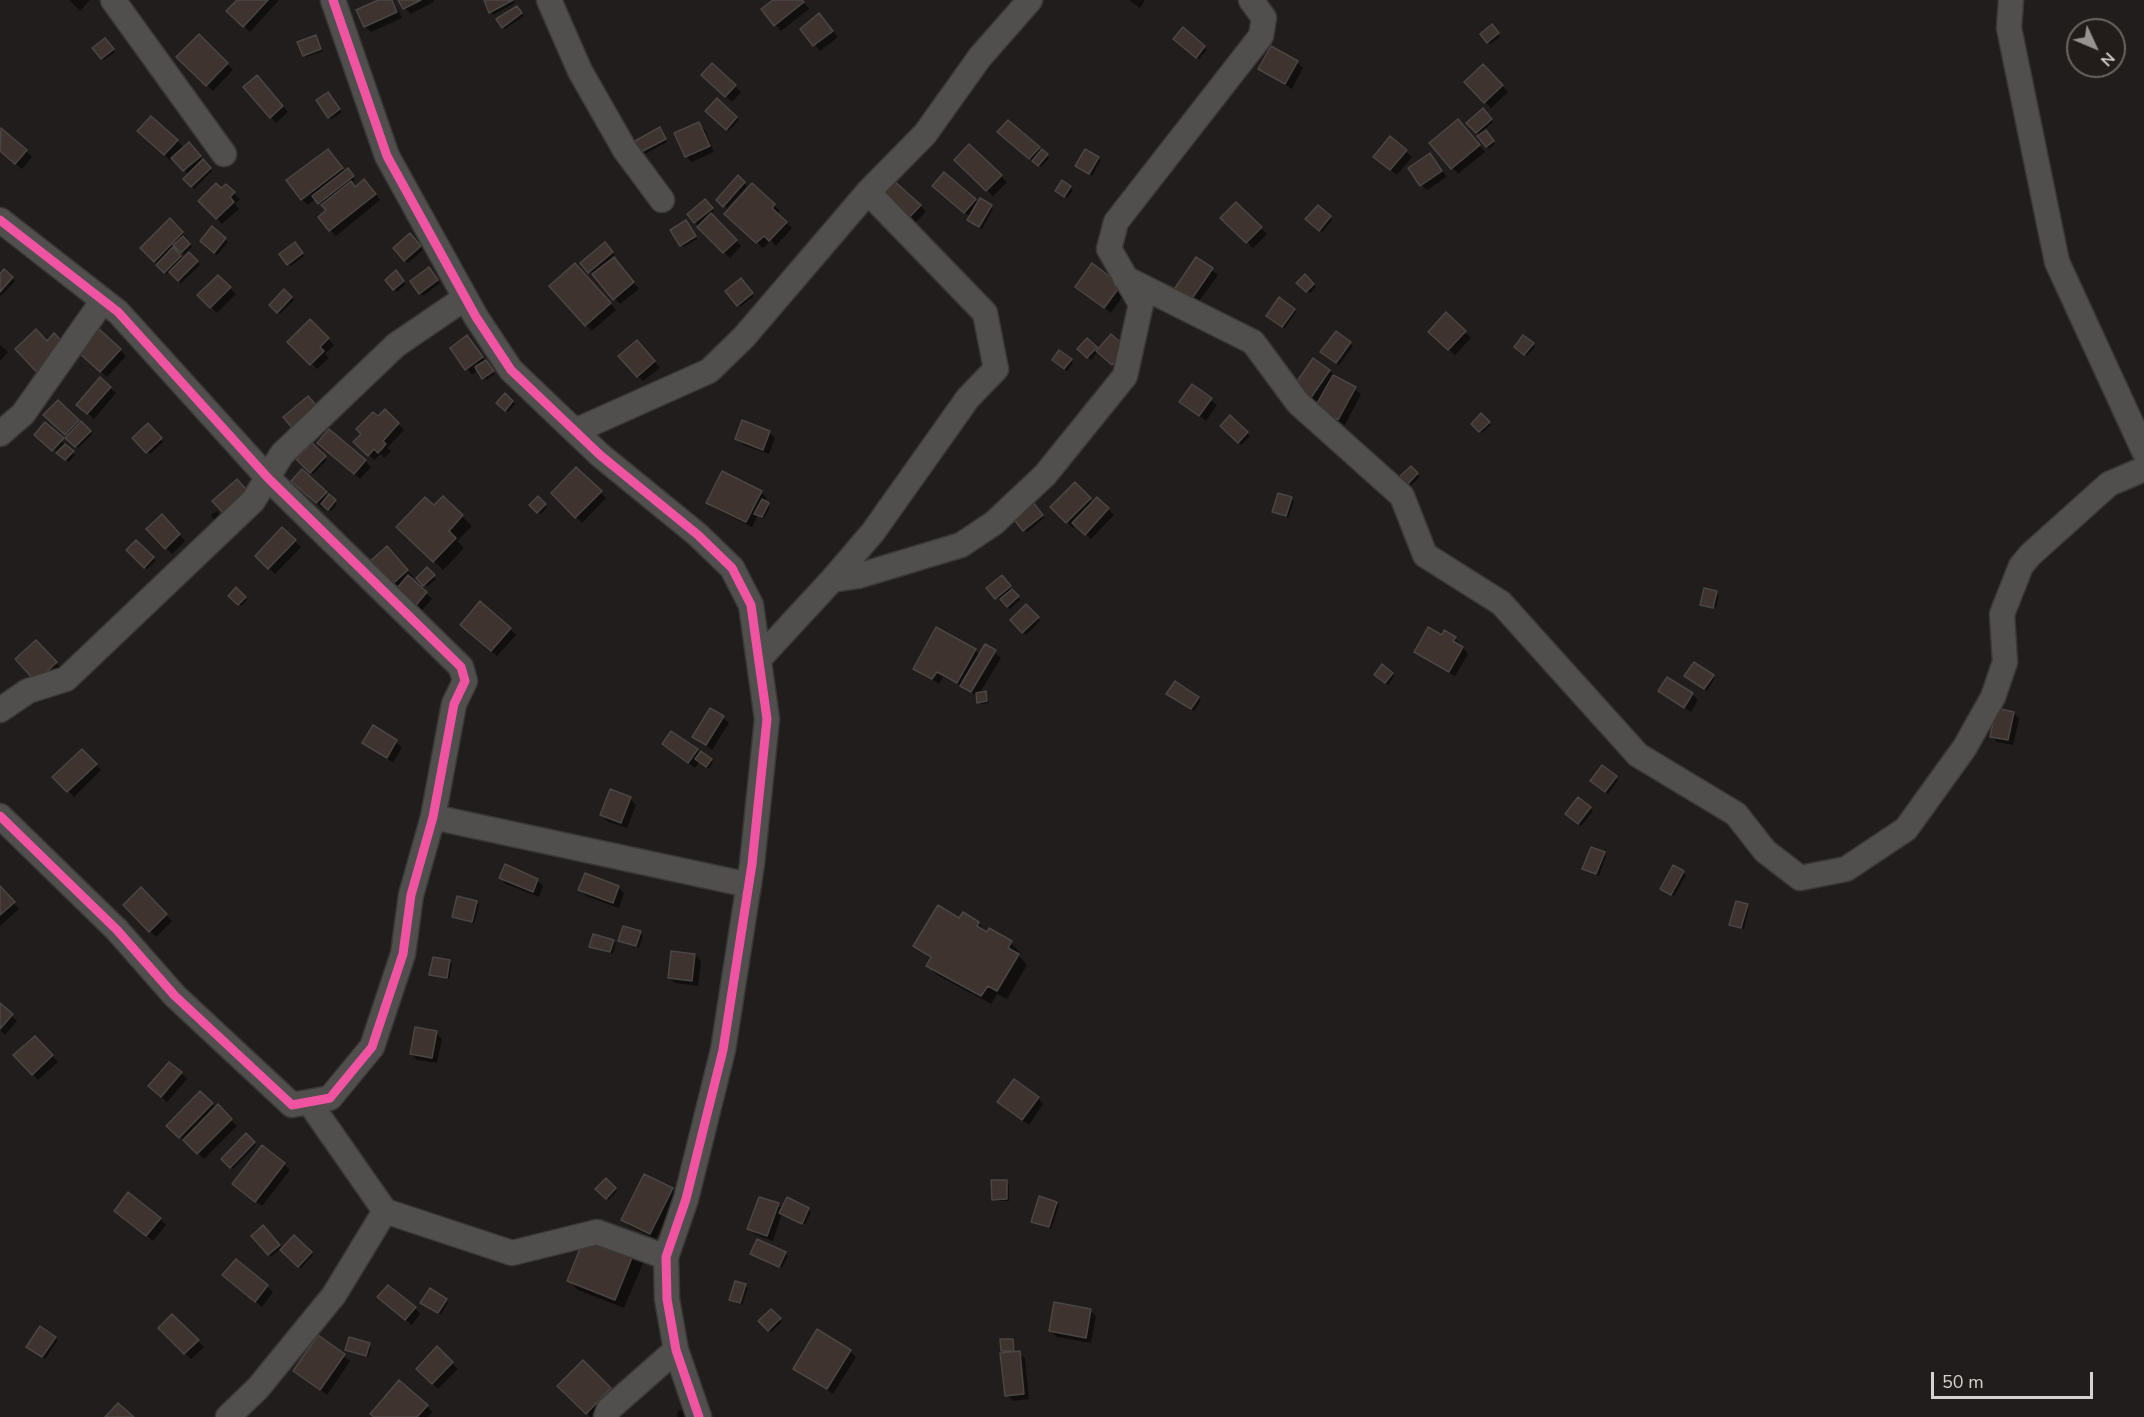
<!DOCTYPE html>
<style>
body{margin:0}
#map{position:relative;width:2144px;height:1417px;overflow:hidden;background:#201d1c;font-family:"Nunito Sans",sans-serif}
canvas{display:block}
.north{position:absolute;left:2066px;top:18px;width:60px;height:60px;box-sizing:border-box;background:#221c1a;border:2px solid #6a6563;border-radius:50%;rotate:134deg;font-size:16px;font-weight:700;line-height:24px;text-align:center;color:#d6d2d0}
.north::after{content:'';display:block;margin:auto;width:21px;height:27px;background:#969391;clip-path:polygon(50% 0,100% 100%,50% 72%,0 100%)}
.scale{position:absolute;left:1931px;top:1372px;width:162px;height:27px;box-sizing:border-box;border:3px solid #d6d2d0;border-top:0;padding-left:8px;font-size:18px;line-height:21px;white-space:nowrap;color:#d6d2d0;-webkit-text-stroke:4px #221c1a;paint-order:stroke}
</style>
<div id="map">
<canvas width="2144" height="1417"></canvas>
<div class="north">N</div>
<div class="scale">50 m</div>
</div>
<script>
const g = document.querySelector('canvas').getContext('2d');
g.lineJoin = 'round';
function paint(path, color) { g.fillStyle = color; g.fill(path, 'evenodd'); }
const shape = rows => new Path2D(rows.map(r => 'M' + r).join(''));
function strokePath(path, color, width, dash) { g.strokeStyle = color; g.lineWidth = width; g.lineCap = dash ? 'butt' : 'round'; g.setLineDash(dash || []); g.stroke(path); }
const shadow = shape([
 [69,0,90,0,80,11],
 [239,0,279,0,250,32,228,11],
 [382,0,393,0,402,18,371,32,365,26],
 [400,0,433,0,434,2,410,14],
 [487,0,513,0,515,3,493,15,484,1],
 [775,0,802,0,809,9,781,31,776,25],
 [1129,0,1145,0,1140,8],
 [519,10,524,16,505,29,503,27],
 [825,21,838,37,820,51,802,29],
 [1183,29,1207,50,1199,59,1175,39],
 [1494,29,1500,37,1490,44,1482,34],
 [199,36,233,70,213,91,178,57],
 [316,36,323,51,306,57,304,55],
 [105,40,115,52,104,60,102,58],
 [1297,62,1303,68,1292,89,1260,69],
 [712,65,741,92,732,102,703,75],
 [1483,66,1508,92,1491,108,1466,82],
 [263,83,288,112,276,123,271,117],
 [330,96,342,112,332,119,329,117],
 [717,100,739,120,729,131,707,111],
 [1483,110,1493,122,1484,130,1495,144,1489,149,1469,123],
 [1008,122,1049,158,1041,167,1005,138],
 [699,124,705,130,714,152,692,162,686,156,676,134],
 [1464,127,1485,152,1458,174,1431,143],
 [1,130,32,157,22,169,0,151],
 [662,131,667,142,645,154,637,142],
 [145,137,177,141,184,148,189,144,212,171,194,189,185,179,189,175,173,157,170,160],
 [1391,138,1412,157,1397,175,1381,163],
 [969,146,1007,182,993,196,956,160],
 [1430,155,1447,177,1427,190,1421,185],
 [334,157,345,172,350,172,355,179,350,183,355,188,370,187,380,200,336,236,320,217,328,210,316,198,308,205,302,199],
 [1098,158,1101,160,1092,176,1077,166],
 [738,178,747,186,727,208,718,200],
 [1063,182,1073,190,1067,198,1059,193],
 [752,185,780,211,777,214,792,228,776,246,771,240,763,248,726,214],
 [226,186,240,199,235,204,239,209,222,224,200,201],
 [940,191,974,200,993,209,982,229,971,223,969,220,970,217],
 [705,201,714,211,710,214,741,246,730,258,695,222],
 [1236,204,1267,234,1253,248,1222,218],
 [884,205,920,206,926,211,910,229],
 [1318,207,1332,220,1322,232,1307,219],
 [170,220,188,239,186,241,192,247,184,254,178,249,175,252,183,260,189,254,200,265,181,283,170,271,167,274,142,248],
 [688,224,697,239,684,247,681,245],
 [212,229,228,242,217,255,202,241],
 [410,235,423,250,408,263,395,249],
 [605,244,615,255,612,257,639,289,620,304,582,263],
 [297,247,304,256,291,266,288,264],
 [1197,259,1218,275,1197,304,1182,293],
 [1092,265,1126,292,1111,313,1083,292],
 [4,271,15,281,0,297,0,276],
 [581,271,616,310,592,331,586,325],
 [431,272,440,283,423,296,412,281],
 [396,273,406,284,397,292,387,280],
 [1305,276,1316,287,1310,293,1299,283],
 [218,277,236,294,217,313,200,295],
 [741,280,754,296,740,307,727,291],
 [284,291,294,300,280,314,271,305],
 [1294,310,1296,312,1285,328,1271,318],
 [1446,315,1471,338,1455,355,1430,332],
 [310,321,334,345,325,354,329,358,317,369,290,342],
 [99,331,126,356,107,377,85,357],
 [1336,333,1353,346,1339,365,1325,354],
 [467,337,495,374,486,380,478,370,472,375,452,348],
 [1087,341,1099,351,1126,349,1116,366,1098,351,1091,360,1080,349],
 [1533,344,1535,347,1527,356,1518,349],
 [0,345,8,352,0,361],
 [643,348,660,368,643,381,638,376],
 [1071,360,1073,363,1067,371,1056,362],
 [1329,371,1361,394,1345,425,1298,395],
 [1192,386,1217,405,1206,421,1181,402],
 [110,388,116,393,94,419,84,410],
 [505,395,515,404,508,412,498,403],
 [58,402,92,434,78,448,45,415],
 [385,411,404,430,387,448,391,451,384,458,381,454,374,460,355,442],
 [1481,415,1491,425,1482,433,1473,424],
 [1230,417,1250,436,1241,445,1222,426],
 [45,424,75,455,69,462,36,434],
 [148,425,163,442,150,454,134,438],
 [769,432,775,438,769,454,743,445,737,439],
 [312,445,327,460,313,474,298,459],
 [325,449,365,461,371,467,360,479],
 [1411,468,1420,477,1409,487,1400,478],
 [577,469,606,498,582,523,553,493],
 [302,471,337,504,331,511,325,506,322,508,299,487],
 [1075,484,1093,503,1097,499,1114,515,1091,539,1076,525,1073,528,1052,507],
 [761,492,767,498,764,502,770,507,764,518,758,515,752,527,714,508,708,502],
 [1279,494,1294,501,1288,518,1273,511],
 [443,498,472,526,457,541,464,548,443,570,408,536],
 [538,498,547,507,541,514,531,505],
 [1032,503,1044,518,1027,532,1014,517],
 [217,511,219,514,224,523,217,524,211,515],
 [168,522,185,541,172,554,166,548],
 [282,529,301,547,275,574,257,556],
 [136,542,156,561,147,569,128,550],
 [393,554,413,577,410,579,432,599,418,615,389,587],
 [427,569,436,579,427,587,418,578],
 [1002,577,1020,600,1010,609,988,588],
 [236,589,247,600,241,606,230,596],
 [1705,590,1719,595,1716,607,1702,604],
 [1026,606,1040,621,1026,635,1012,620],
 [510,629,516,635,497,656,468,630],
 [1455,638,1468,654,1455,676,1415,652],
 [35,642,62,669,42,687],
 [986,646,1001,658,979,694,986,693,989,703,981,704,978,697,964,687,943,677,939,684,915,668,975,650,980,655],
 [1392,674,1394,676,1388,685,1378,677],
 [1713,676,1715,678,1707,691,1689,678],
 [1660,691,1692,694,1698,700,1691,712],
 [1171,696,1198,698,1201,700,1194,711],
 [2013,713,2019,719,2013,745,1997,742,1992,736],
 [723,717,729,723,712,750,694,737],
 [373,727,402,747,393,763,364,742],
 [672,733,711,760,713,762,709,769,699,762,695,768,670,749],
 [82,751,101,770,74,797,55,777],
 [1602,767,1618,780,1608,794,1594,784],
 [630,799,636,805,627,828,607,821,601,815],
 [1578,799,1593,811,1581,826,1569,816],
 [1604,853,1606,856,1599,876,1584,869],
 [1674,867,1686,875,1674,896,1665,891],
 [500,878,537,880,543,886,539,897,506,884],
 [0,887,19,909,0,926],
 [618,887,624,893,619,908,586,896,580,890],
 [141,889,172,921,156,937,125,905],
 [476,903,479,905,474,924,453,916],
 [1747,905,1749,908,1744,929,1733,927,1731,924],
 [960,920,978,923,988,933,1011,943,1020,952,1018,955,1027,965,1007,999,997,994,991,1004,937,975,927,965,931,959,915,946],
 [640,932,643,935,639,948,620,941],
 [613,941,616,943,613,954,591,946],
 [695,955,701,961,698,986,675,983,669,977],
 [450,961,452,964,449,979,431,974],
 [0,1005,17,1021,5,1035,0,1030],
 [436,1033,442,1039,437,1063,417,1060,411,1054],
 [34,1038,58,1062,38,1080,15,1056],
 [181,1073,187,1079,167,1102,156,1092],
 [200,1093,237,1126,204,1159,168,1125],
 [1038,1098,1043,1104,1029,1125,1005,1108],
 [246,1135,256,1145,233,1169,223,1159],
 [284,1164,290,1170,262,1206,240,1190],
 [606,1180,617,1191,609,1200,597,1189],
 [1006,1181,1009,1184,1009,1201,996,1201,993,1199],
 [672,1189,678,1195,656,1239,629,1226,623,1220],
 [1056,1203,1059,1205,1051,1229,1032,1221],
 [778,1205,782,1209,808,1209,811,1212,805,1224,782,1213,773,1241,755,1234,749,1228],
 [121,1216,160,1219,166,1225,153,1241],
 [263,1227,283,1249,294,1237,313,1255,301,1268,280,1249,271,1257,253,1236],
 [634,1252,644,1261,624,1308,578,1290,569,1281],
 [785,1253,788,1256,782,1268,752,1254],
 [236,1261,273,1292,262,1307,230,1281],
 [745,1286,748,1288,742,1305,733,1302,731,1299],
 [446,1300,448,1302,441,1315,425,1305],
 [385,1303,415,1308,420,1314,412,1325],
 [1090,1310,1096,1316,1091,1343,1057,1337,1051,1331],
 [771,1311,782,1322,771,1332,760,1321],
 [172,1316,204,1347,191,1359,160,1328],
 [55,1338,58,1340,45,1359,30,1349],
 [318,1338,350,1361,327,1395,295,1371],
 [1013,1340,1016,1353,1025,1358,1029,1399,1013,1401,1007,1395,1006,1354,1003,1351],
 [369,1344,371,1347,368,1357,347,1349],
 [437,1349,458,1369,438,1389,418,1369],
 [850,1351,856,1357,833,1394,795,1368],
 [583,1362,616,1394,595,1417,591,1417,559,1386],
 [427,1406,432,1412,428,1417,376,1417],
 [678,1410,712,1417,677,1417]
]);
const building = shape([
 [237,0,268,0,243,27,226,11,237,0],
 [378,0,392,0,397,12,364,27,356,10,378,0],
 [398,0,421,0,403,9,398,0],
 [484,0,513,0,489,13,484,0],
 [773,0,802,0,804,2,774,26,761,9,773,0],
 [517,6,522,13,502,28,496,19,517,6],
 [819,13,833,31,813,46,800,29,819,13],
 [1492,24,1499,33,1487,43,1480,34,1492,24],
 [1183,27,1205,46,1196,58,1173,39,1183,27],
 [199,34,228,63,206,86,176,57,199,34],
 [316,35,321,49,303,56,297,42,316,35],
 [105,38,114,49,101,59,92,48,105,38],
 [1271,46,1298,61,1285,84,1258,69,1271,46],
 [712,63,736,85,725,97,701,75,712,63],
 [1483,64,1503,85,1484,103,1464,82,1483,64],
 [257,75,283,106,270,118,243,87,257,75],
 [328,92,340,109,328,118,316,100,328,92],
 [717,98,737,117,726,130,705,111,717,98],
 [1483,108,1492,119,1476,133,1466,123,1483,108],
 [151,116,178,140,164,155,137,131,151,116],
 [1458,119,1480,145,1451,169,1429,143,1458,119],
 [1008,120,1040,147,1029,159,997,132,1008,120],
 [699,122,710,146,685,157,674,133,699,122],
 [660,127,666,139,641,152,635,141,660,127],
 [1,128,27,150,15,164,0,151,1,128],
 [1486,130,1494,141,1486,147,1477,136,1486,130],
 [1390,136,1407,150,1390,170,1373,157,1390,136],
 [189,142,201,156,183,171,171,158,189,142],
 [969,144,1002,175,986,191,954,160,969,144],
 [328,149,343,168,301,200,286,180,328,149],
 [1042,149,1048,154,1038,166,1032,161,1042,149],
 [1085,149,1099,157,1089,174,1075,166,1085,149],
 [1430,153,1442,171,1420,186,1408,168,1430,153],
 [203,159,211,168,191,187,183,179,203,159],
 [348,168,354,176,318,204,312,196,348,168],
 [944,172,976,199,964,213,932,186,944,172],
 [738,175,745,182,723,207,716,200,738,175],
 [364,179,376,194,329,231,318,217,326,210,321,205,351,181,355,187,364,179],
 [893,180,921,205,903,224,876,199,893,180],
 [1062,180,1071,186,1064,197,1055,191,1062,180],
 [216,183,221,188,226,184,235,192,230,197,234,202,216,219,198,201,216,183],
 [752,183,775,204,772,208,787,222,769,241,764,236,756,243,724,214,752,183],
 [980,198,992,205,979,227,967,220,980,198],
 [705,199,713,208,694,223,687,214,705,199],
 [1236,202,1262,227,1246,243,1220,218,1236,202],
 [1318,205,1331,216,1319,231,1305,219,1318,205],
 [711,213,737,240,723,253,697,227,711,213],
 [170,218,183,232,154,262,140,248,170,218],
 [686,220,696,236,680,246,670,230,686,220],
 [212,226,226,238,214,253,200,241,212,226],
 [410,233,421,246,404,261,393,248,410,233],
 [183,236,190,244,181,253,173,245,183,236],
 [295,242,303,253,287,265,279,254,295,242],
 [605,242,613,252,588,273,580,263,605,242],
 [173,247,181,256,164,273,156,265,173,247],
 [189,252,198,261,178,281,169,272,189,252],
 [614,257,634,282,613,300,592,274,614,257],
 [1196,257,1213,268,1191,300,1175,288,1196,257],
 [575,263,611,303,585,326,549,286,575,263],
 [1092,263,1121,285,1104,308,1075,287,1092,263],
 [429,267,438,280,419,294,410,281,429,267],
 [4,269,13,277,0,292,0,274,4,269],
 [396,270,404,281,393,290,385,280,396,270],
 [1305,274,1314,284,1306,292,1296,283,1305,274],
 [218,275,231,287,210,308,197,295,218,275],
 [741,278,753,293,737,306,725,291,741,278],
 [284,289,292,297,277,313,269,305,284,289],
 [1279,297,1295,309,1282,327,1266,316,1279,297],
 [1446,312,1466,331,1448,350,1428,332,1446,312],
 [310,319,329,338,320,347,324,351,310,365,287,342,310,319],
 [36,329,47,341,54,333,67,347,45,381,15,349,36,329],
 [99,329,121,349,100,372,78,352,99,329],
 [1336,331,1351,342,1336,363,1320,352,1336,331],
 [1111,334,1127,348,1112,365,1096,351,1111,334],
 [467,335,483,357,465,370,450,348,467,335],
 [1523,335,1534,343,1524,355,1514,347,1523,335],
 [1087,338,1097,347,1087,358,1077,349,1087,338],
 [637,340,655,361,637,377,618,356,637,340],
 [1059,350,1072,359,1064,369,1052,360,1059,350],
 [1313,358,1330,370,1308,402,1291,390,1313,358],
 [486,360,494,371,482,379,475,367,486,360],
 [1333,375,1356,387,1338,420,1315,407,1333,375],
 [100,377,111,387,87,414,76,405,100,377],
 [1192,384,1212,398,1199,416,1179,402,1192,384],
 [505,393,513,401,505,411,496,403,505,393],
 [308,396,318,407,293,429,283,417,308,396],
 [58,400,79,420,65,435,43,415,58,400],
 [385,409,399,423,383,441,386,444,378,453,374,449,368,456,353,442,361,434,356,429,373,412,378,416,385,409],
 [1481,413,1490,422,1479,432,1471,424,1481,413],
 [1230,415,1248,432,1238,443,1220,426,1230,415],
 [742,420,770,431,763,450,735,439,742,420],
 [81,421,91,431,75,447,65,438,81,421],
 [45,422,64,438,52,451,34,435,45,422],
 [148,423,162,438,146,453,132,438,148,423],
 [329,429,366,460,354,474,317,443,329,429],
 [312,443,326,456,310,473,296,459,312,443],
 [65,444,74,451,65,460,56,453,65,444],
 [1411,466,1418,473,1406,486,1398,478,1411,466],
 [576,467,602,491,575,518,551,493,576,467],
 [302,469,327,492,316,503,291,481,302,469],
 [722,471,762,491,746,522,706,503,722,471],
 [237,479,251,495,226,516,212,501,237,479],
 [1075,482,1091,498,1066,523,1050,507,1075,482],
 [1278,493,1292,497,1286,516,1272,512,1278,493],
 [329,494,336,500,328,510,321,504,329,494],
 [443,496,463,515,449,531,456,538,433,562,396,527,425,497,434,505,443,496],
 [538,496,546,504,537,513,529,505,538,496],
 [1097,497,1109,508,1085,535,1072,523,1097,497],
 [762,499,769,503,762,517,754,514,762,499],
 [1032,501,1043,515,1023,531,1012,517,1032,501],
 [162,514,180,534,165,549,146,529,162,514],
 [282,527,296,540,268,569,255,556,282,527],
 [136,540,154,557,144,568,126,550,136,540],
 [387,546,408,570,388,588,367,564,387,546],
 [427,567,435,575,423,586,416,578,427,567],
 [408,575,427,592,412,610,393,593,408,575],
 [1002,575,1011,586,995,599,986,588,1002,575],
 [236,587,246,597,238,605,228,596,236,587],
 [1704,588,1717,591,1713,608,1700,605,1704,588],
 [1012,589,1019,596,1007,607,1000,599,1012,589],
 [480,601,511,628,491,651,460,625,480,601],
 [1026,604,1039,617,1022,633,1010,620,1026,604],
 [936,627,976,649,957,683,937,672,932,679,913,669,936,627],
 [1428,627,1442,635,1444,630,1456,637,1453,641,1463,647,1449,672,1414,652,1428,627],
 [36,640,57,662,36,682,15,659,36,640],
 [985,644,996,650,971,692,960,686,985,644],
 [1694,662,1714,675,1704,689,1684,676,1694,662],
 [1382,664,1393,673,1385,683,1374,675,1382,664],
 [1667,677,1693,693,1684,708,1658,691,1667,677],
 [1175,681,1199,697,1191,709,1166,694,1175,681],
 [986,691,987,701,977,703,976,693,986,691],
 [710,708,724,716,706,745,692,737,710,708],
 [1996,708,2014,712,2008,740,1990,737,1996,708],
 [373,725,397,740,387,758,362,743,373,725],
 [671,731,698,749,688,763,662,744,671,731],
 [82,749,97,764,67,792,52,777,82,749],
 [701,751,712,759,706,767,695,759,701,751],
 [1602,765,1617,776,1605,792,1590,781,1602,765],
 [610,789,631,797,621,823,600,815,610,789],
 [1578,797,1591,807,1578,824,1565,814,1578,797],
 [1591,847,1605,852,1596,874,1582,869,1591,847],
 [505,864,538,879,533,892,499,878,505,864],
 [1673,865,1684,871,1671,895,1660,889,1673,865],
 [585,873,619,886,613,903,578,890,585,873],
 [0,886,15,902,0,915,0,886],
 [141,887,167,914,149,932,123,905,141,887],
 [457,896,477,901,472,922,452,917,457,896],
 [1736,901,1748,904,1741,928,1729,925,1736,901],
 [938,905,959,918,963,912,979,922,977,926,987,932,989,928,1012,941,1008,948,1019,954,997,991,988,986,981,996,926,966,931,957,913,946,938,905],
 [623,926,641,931,636,946,618,941,623,926],
 [593,934,614,940,610,952,589,947,593,934],
 [671,951,695,954,692,981,668,978,671,951],
 [433,957,450,960,447,978,429,975,433,957],
 [0,1003,13,1014,0,1029,0,1003],
 [415,1027,437,1031,432,1058,410,1054,415,1027],
 [35,1036,53,1055,32,1075,13,1055,35,1036],
 [169,1062,182,1072,161,1097,148,1086,169,1062],
 [1014,1079,1039,1097,1022,1120,997,1102,1014,1079],
 [200,1091,213,1103,179,1138,166,1126,200,1091],
 [218,1104,232,1119,197,1154,183,1140,218,1104],
 [246,1133,255,1142,230,1168,221,1159,246,1133],
 [262,1145,285,1163,255,1202,232,1184,262,1145],
 [644,1174,673,1188,650,1234,621,1220,644,1174],
 [606,1178,616,1188,606,1199,595,1189,606,1178],
 [991,1180,1007,1180,1007,1199,992,1200,991,1180],
 [128,1192,161,1218,146,1236,114,1211,128,1192],
 [1039,1196,1057,1202,1049,1227,1031,1222,1039,1196],
 [759,1197,779,1203,767,1236,747,1229,759,1197],
 [787,1197,809,1208,802,1224,779,1213,787,1197],
 [263,1225,280,1245,268,1255,251,1236,263,1225],
 [587,1231,635,1250,615,1300,567,1281,587,1231],
 [294,1235,312,1252,298,1267,280,1250,294,1235],
 [757,1239,786,1252,779,1267,750,1254,757,1239],
 [236,1259,268,1285,255,1302,222,1275,236,1259],
 [735,1281,746,1284,740,1303,729,1300,735,1281],
 [388,1285,416,1307,405,1320,377,1297,388,1285],
 [430,1288,447,1299,438,1313,420,1303,430,1288],
 [1054,1302,1091,1309,1086,1338,1049,1331,1054,1302],
 [771,1309,781,1318,768,1331,758,1321,771,1309],
 [172,1314,199,1340,184,1354,158,1328,172,1314],
 [40,1326,56,1337,42,1357,26,1347,40,1326],
 [817,1329,851,1350,827,1389,793,1369,817,1329],
 [318,1335,345,1354,320,1390,293,1371,318,1335],
 [349,1337,370,1343,366,1356,345,1350,349,1337],
 [1000,1339,1013,1339,1014,1351,1001,1351,1000,1339],
 [437,1346,453,1362,432,1384,416,1369,437,1346],
 [1020,1351,1024,1394,1005,1396,1000,1353,1020,1351],
 [583,1360,611,1388,586,1414,557,1386,583,1360],
 [399,1380,428,1405,417,1417,374,1417,370,1414,399,1380],
 [118,1403,134,1417,105,1417,118,1403]
]);
const minor = shape([
 [113,0,224,154],
 [333,0,387,156,476,317,511,370,600,455,698,535,732,568,751,605,767,719,752,864,723,1050,686,1199,666,1257,667,1299,676,1350,699,1417],
 [549,0,580,71,625,150,662,200],
 [2011,0,2009,28,2057,262,2144,451],
 [0,220,118,312,268,478,461,667,465,681,454,704,433,817,411,895,403,954,372,1047,330,1098,292,1105,175,996,117,930,0,816],
 [1125,278,1253,342,1298,403,1402,496,1425,555,1501,603,1638,755,1736,814,1765,851,1800,878,1846,869,1906,829,1965,747,1993,697,2005,662,2002,614,2021,566,2030,555,2109,484,2144,469],
 [575,431,709,371,744,337,868,192,925,134,980,57,1030,0],
 [0,434,23,414,102,302],
 [832,580,873,532,968,398,996,369,985,313,868,192],
 [759,659,832,580,858,576,961,545,994,523,1045,475,1125,376,1141,304,1109,249,1116,222,1261,36,1264,18,1251,0],
 [0,710,28,691,66,679,253,501,282,454,396,345,465,298],
 [433,817,749,885],
 [309,1102,385,1211,512,1253,597,1232,666,1257],
 [228,1417,258,1388,334,1295,385,1211],
 [606,1417,609,1409,676,1350]
]);
const cycleway = shape([
 [333,0,387,156,476,317,511,370,600,455,698,535,732,568,751,605,767,719,752,864,723,1050,686,1199,666,1257,667,1299,676,1350,699,1417],
 [0,220,118,312,268,478,461,667,465,681,454,704,433,817,411,895,403,954,372,1047,330,1098,292,1105,175,996,117,930,0,816]
]);
paint(shadow, '#0007');
paint(building, '#3f332f');
strokePath(building, '#494645', 1.5);
strokePath(minor, '#3a3836', 27);
strokePath(minor, '#514f4e', 24);
strokePath(cycleway, '#f153a3', 9);
</script>
